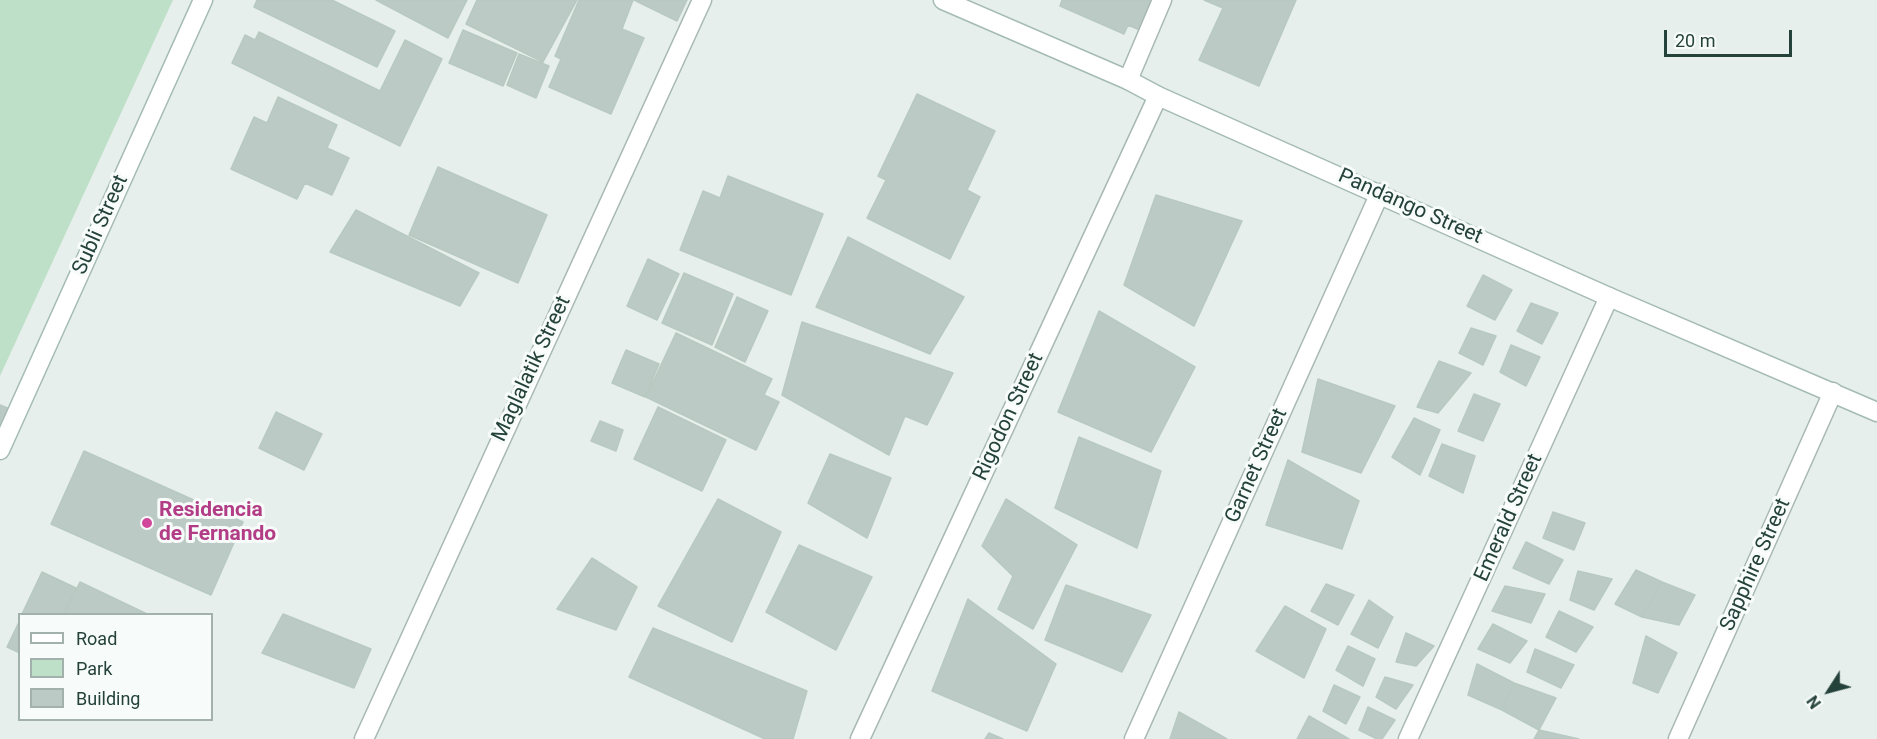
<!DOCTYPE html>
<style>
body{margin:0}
#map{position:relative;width:1877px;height:739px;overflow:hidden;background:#e6efeb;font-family:Roboto,sans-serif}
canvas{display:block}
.legend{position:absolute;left:18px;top:613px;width:195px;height:108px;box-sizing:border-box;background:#f7fbf9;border:2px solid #a3b1ad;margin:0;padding:8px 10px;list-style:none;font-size:18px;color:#24423a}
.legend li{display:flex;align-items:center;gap:12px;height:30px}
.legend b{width:30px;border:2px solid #a3b1ad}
.north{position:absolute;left:1799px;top:661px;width:60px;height:60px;-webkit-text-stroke:4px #f7fbf9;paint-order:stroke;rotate:234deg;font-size:16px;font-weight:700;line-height:24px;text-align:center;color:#24423a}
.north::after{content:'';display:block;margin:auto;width:21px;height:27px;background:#24423a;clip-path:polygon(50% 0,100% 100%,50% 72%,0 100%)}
.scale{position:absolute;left:1664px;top:30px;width:128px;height:27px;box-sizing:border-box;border:3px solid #24423a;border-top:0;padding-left:8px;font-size:18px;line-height:21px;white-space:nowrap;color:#24423a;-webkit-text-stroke:4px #f7fbf9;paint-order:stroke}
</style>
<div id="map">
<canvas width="1877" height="739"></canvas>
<ul class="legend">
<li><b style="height:8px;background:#fff"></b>Road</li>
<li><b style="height:16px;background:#bfe0c8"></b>Park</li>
<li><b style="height:16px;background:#bbcac4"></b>Building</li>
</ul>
<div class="north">N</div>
<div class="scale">20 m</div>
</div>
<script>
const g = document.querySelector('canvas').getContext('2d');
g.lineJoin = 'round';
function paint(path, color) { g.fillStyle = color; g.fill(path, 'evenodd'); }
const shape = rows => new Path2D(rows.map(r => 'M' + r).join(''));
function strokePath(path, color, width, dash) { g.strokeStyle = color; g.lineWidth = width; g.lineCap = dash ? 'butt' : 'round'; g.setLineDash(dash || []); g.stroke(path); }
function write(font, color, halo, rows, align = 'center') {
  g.font = font + ' Roboto,sans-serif'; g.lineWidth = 6; g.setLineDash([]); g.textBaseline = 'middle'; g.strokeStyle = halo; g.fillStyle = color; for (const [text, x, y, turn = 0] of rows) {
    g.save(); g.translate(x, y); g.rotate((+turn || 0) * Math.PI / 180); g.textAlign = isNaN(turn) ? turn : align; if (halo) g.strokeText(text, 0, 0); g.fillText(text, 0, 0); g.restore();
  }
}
const green = shape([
 [0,0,173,0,0,376]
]);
const building = shape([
 [257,0,332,0,395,31,377,67,254,7,257,0],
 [376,0,467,0,448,38,376,0],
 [477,0,577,0,543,62,466,24,477,0],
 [579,0,633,0,622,29,644,38,611,114,549,87,561,59,555,56,579,0],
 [634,0,687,0,677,21,634,0],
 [1062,0,1154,0,1142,31,1128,25,1124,34,1060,6,1062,0],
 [1204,0,1296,0,1259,86,1199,60,1223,8,1204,0],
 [463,30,517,53,503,86,449,63,463,30],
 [259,32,380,91,405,40,442,59,400,146,232,63,245,35,255,40,259,32],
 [519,54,549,66,536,98,507,85,519,54],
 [917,94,995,131,967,190,980,197,950,259,867,218,886,180,878,176,917,94],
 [278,97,337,125,327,148,349,158,332,195,305,183,297,199,231,169,254,117,267,123,278,97],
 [438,167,547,215,518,283,409,235,438,167],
 [728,176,823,214,791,295,680,250,703,191,720,198,728,176],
 [1156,195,1242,221,1194,326,1124,285,1156,195],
 [356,210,479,273,460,306,330,252,356,210],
 [848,237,964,297,930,354,816,307,848,237],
 [648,259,679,274,657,320,627,306,648,259],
 [684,273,733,294,712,345,662,323,684,273],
 [1483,275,1512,290,1495,320,1467,306,1483,275],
 [737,297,768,311,745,362,715,347,737,297],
 [1531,303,1558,313,1542,344,1517,331,1531,303],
 [1099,311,1195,367,1151,452,1058,412,1099,311],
 [802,322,953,373,927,425,905,416,889,455,782,395,802,322],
 [1471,328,1496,336,1483,365,1459,353,1471,328],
 [676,333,772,379,764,395,779,402,756,450,646,397,676,333],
 [1511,345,1540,357,1526,386,1500,372,1511,345],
 [626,350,659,364,645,397,612,383,626,350],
 [1439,361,1471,373,1438,413,1417,407,1439,361],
 [1318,379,1395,406,1361,473,1302,452,1318,379],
 [1474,394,1500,404,1483,441,1458,431,1474,394],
 [0,405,10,409,0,431,0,405],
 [658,407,726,440,702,491,634,459,658,407],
 [276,412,322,434,304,470,259,448,276,412],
 [1414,418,1440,430,1420,475,1392,457,1414,418],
 [600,421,623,430,616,451,591,441,600,421],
 [1079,437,1161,471,1137,548,1055,508,1079,437],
 [1442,444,1475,456,1463,493,1429,476,1442,444],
 [84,451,243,522,211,595,51,524,84,451],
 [830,454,891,478,867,538,808,503,830,454],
 [1288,460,1359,501,1342,549,1266,525,1288,460],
 [718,499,781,532,732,642,658,606,718,499],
 [1006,499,1077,545,1033,629,998,609,1013,576,982,546,1006,499],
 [1553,512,1585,523,1574,550,1543,538,1553,512],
 [1526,542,1563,560,1549,584,1513,568,1526,542],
 [799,545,872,577,836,650,766,612,799,545],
 [592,558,637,587,616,630,557,609,592,558],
 [1636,570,1662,582,1642,617,1615,604,1636,570],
 [1578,571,1612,579,1594,610,1570,600,1578,571],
 [42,572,76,588,64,614,22,614,42,572],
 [80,582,147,614,64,614,80,582],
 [1662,582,1695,595,1679,625,1642,617,1662,582],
 [1326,584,1354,595,1338,625,1311,611,1326,584],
 [1066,585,1151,615,1122,672,1045,640,1066,585],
 [1505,586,1545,594,1531,623,1492,611,1505,586],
 [968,599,1056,664,1027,731,932,691,968,599],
 [1369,600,1393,617,1378,648,1351,634,1369,600],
 [1285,606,1326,629,1304,678,1256,651,1285,606],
 [1559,611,1593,627,1576,652,1546,637,1559,611],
 [283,614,371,649,354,688,262,653,283,614],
 [20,620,20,653,7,647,20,620],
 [1493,624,1527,641,1510,663,1478,649,1493,624],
 [653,628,807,691,793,739,765,739,629,677,653,628],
 [1406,633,1434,646,1416,666,1396,662,1406,633],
 [1646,636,1677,653,1658,693,1633,683,1646,636],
 [1348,646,1375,659,1363,686,1336,670,1348,646],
 [1535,649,1574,665,1561,688,1527,672,1535,649],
 [1477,664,1514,683,1502,710,1468,695,1477,664],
 [1385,677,1413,685,1396,709,1376,697,1385,677],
 [1514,683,1556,698,1539,730,1502,710,1514,683],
 [1334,685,1360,697,1346,724,1323,711,1334,685],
 [1368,707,1395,720,1382,739,1377,739,1359,730,1368,707],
 [1179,712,1227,739,1170,739,1179,712],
 [1309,716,1349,739,1297,739,1309,716],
 [1539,730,1579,739,1534,739,1539,730],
 [989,733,1003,739,985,739,989,733]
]);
const street = shape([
 [1128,80,1162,0],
 [364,739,702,0],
 [860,739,1158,96],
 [1134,739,1380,193],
 [1408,739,1609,297],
 [1678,739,1833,392]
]);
const secondary = shape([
 [943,0,1128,80,1158,96,1609,297,1877,412],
 [0,450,203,0]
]);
const markers = [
 [147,523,6,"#d1479c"]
];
const streetNames = [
 ["Pandango Street",1410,207,24],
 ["Subli Street",101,225,-66],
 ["Maglalatik Street",532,369,-65],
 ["Rigodon Street",1009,417,-65],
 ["Garnet Street",1257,466,-66],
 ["Emerald Street",1509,518,-66],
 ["Sapphire Street",1756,565,-66]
];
const hotelNames = [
 ["Residencia",159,511],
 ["de Fernando",159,535]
];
paint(green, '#bfe0c8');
paint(building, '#bbcac4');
strokePath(building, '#b8c9c2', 1.5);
strokePath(street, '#a8b8b2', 21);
strokePath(secondary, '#a4bbb3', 21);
strokePath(street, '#fff', 18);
strokePath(secondary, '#fff', 18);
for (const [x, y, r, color] of markers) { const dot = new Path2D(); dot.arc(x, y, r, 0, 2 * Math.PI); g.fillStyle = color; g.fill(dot); strokePath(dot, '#f7fbf9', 2); }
write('21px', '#24423a', '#f7fbf9', streetNames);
write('bold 21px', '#b23c85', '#f7fbf9', hotelNames, 'left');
</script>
